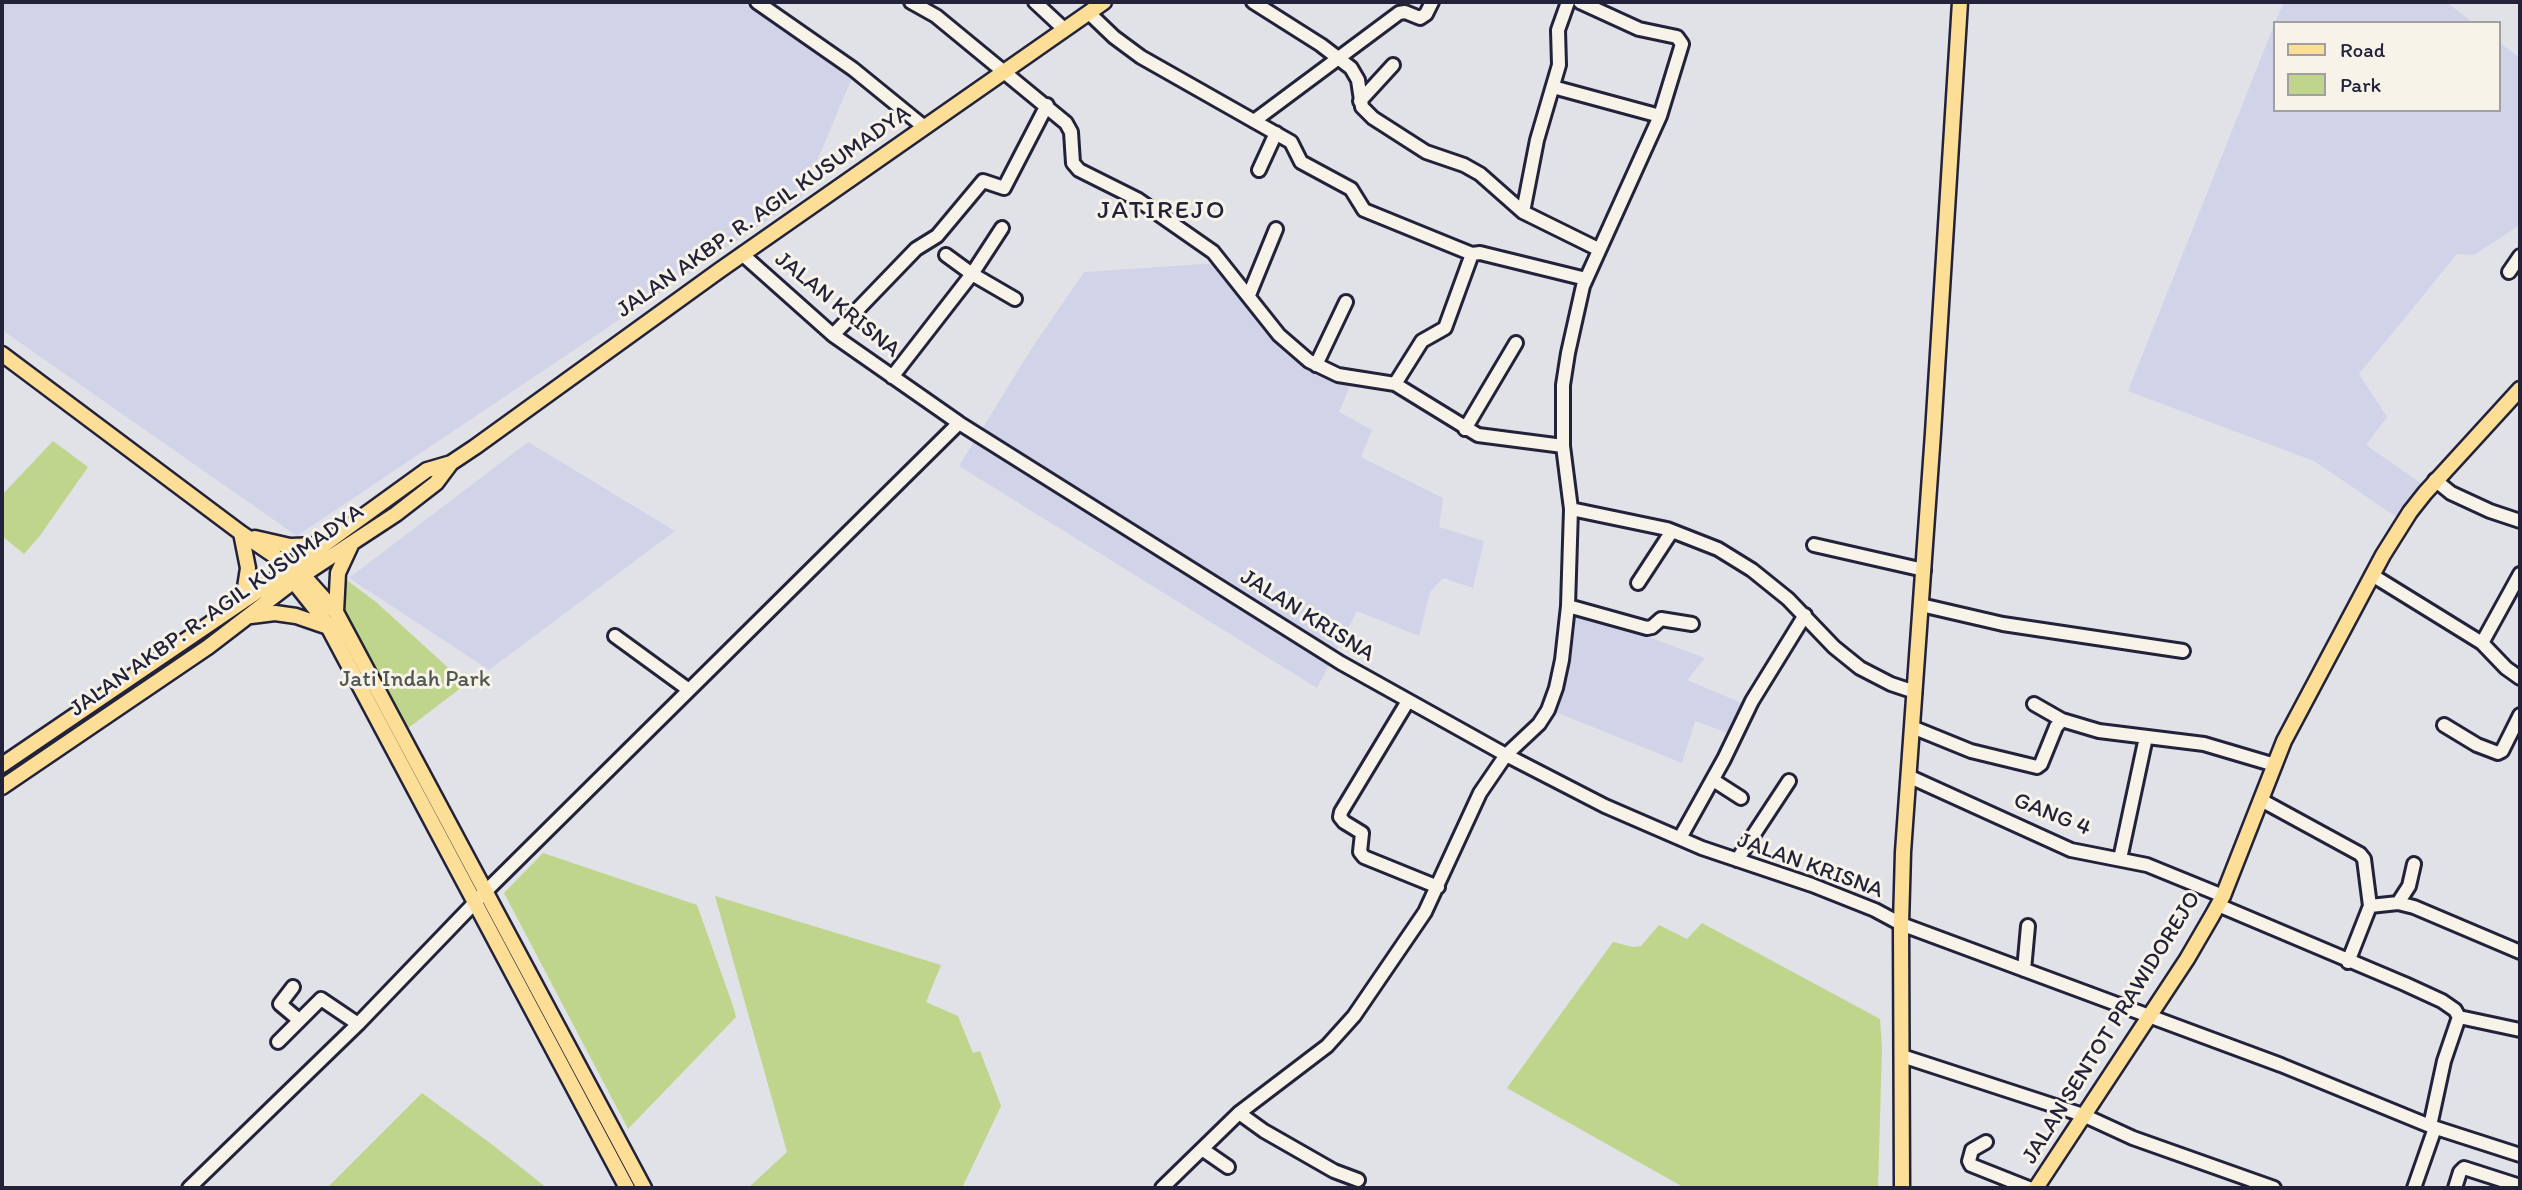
<!DOCTYPE html>
<style>
body{margin:0}
#map{position:relative;width:2522px;height:1190px;overflow:hidden;background:#e1e1e8;font-family:Itim,sans-serif}
canvas{display:block}
.frame{position:absolute;inset:0;border:4px solid #22223b;pointer-events:none}
.legend{position:absolute;left:2273px;top:21px;width:228px;height:91px;box-sizing:border-box;background:#f7f3e8;border:2px solid #a29fa3;margin:0;padding:9px 12px;list-style:none;font-size:21px;color:#22223b}
.legend li{display:flex;align-items:center;gap:14px;height:35px}
.legend b{width:35px;border:2px solid #a29fa3}
</style>
<div id="map">
<canvas width="2522" height="1190"></canvas>
<div class="frame"></div>
<ul class="legend">
<li><b style="height:9px;background:#fcde96"></b>Road</li>
<li><b style="height:19px;background:#bfd58b"></b>Park</li>
</ul>
</div>
<script>
const g = document.querySelector('canvas').getContext('2d');
g.lineJoin = 'round';
function paint(path, color) { g.fillStyle = color; g.fill(path, 'evenodd'); }
const shape = rows => new Path2D(rows.map(r => 'M' + r).join(''));
function strokePath(path, color, width, dash) { g.strokeStyle = color; g.lineWidth = width; g.lineCap = dash ? 'butt' : 'round'; g.setLineDash(dash || []); g.stroke(path); }
function write(font, color, halo, rows, align = 'center') {
  g.font = font + ' Itim,sans-serif'; g.lineWidth = 6; g.setLineDash([]); g.textBaseline = 'middle'; g.strokeStyle = halo; g.fillStyle = color; for (const [text, x, y, turn = 0] of rows) {
    g.save(); g.translate(x, y); g.rotate((+turn || 0) * Math.PI / 180); g.textAlign = isNaN(turn) ? turn : align; if (halo) g.strokeText(text, 0, 0); g.fillText(text, 0, 0); g.restore();
  }
}
const built = shape([
 [2,2,761,2,853,75,802,197,297,536,2,330],
 [2284,2,2446,2,2474,23,2275,23],
 [2275,23,2275,110,2499,110,2499,42,2520,58,2520,225,2474,255,2457,254,2359,374,2387,417,2366,445,2425,486,2395,516,2314,461,2128,391],
 [1220,263,1286,346,1353,379,1339,412,1372,430,1361,457,1443,498,1439,527,1484,541,1473,588,1443,578,1430,592,1419,636,1357,611,1317,688,959,466,1032,348,1084,272],
 [528,442,675,531,489,670,349,578],
 [1571,612,1611,623,1705,658,1687,680,1744,704,1731,734,1695,721,1682,763,1553,711]
]);
const green = shape([
 [53,441,88,467,39,537,24,554,2,536,2,495],
 [344,578,376,602,466,684,407,729,343,616,339,594],
 [543,853,697,905,733,1006,736,1017,628,1129,504,893],
 [715,896,941,965,926,1002,958,1016,973,1053,980,1051,1001,1106,962,1188,748,1188,787,1152],
 [1702,923,1880,1019,1882,1047,1878,1188,1685,1188,1507,1088,1613,942,1633,947,1641,946,1659,925,1687,939],
 [422,1093,490,1143,547,1188,327,1188]
]);
const minor = shape([
 [757,2,853,69,923,126],
 [911,2,936,16,1066,123,1071,132,1073,163,1079,170,1137,199,1213,252,1279,335,1309,361,1338,375,1395,384,1478,435,1563,446],
 [1035,2,1064,29],
 [1253,2,1321,45,1351,68,1358,80,1362,107,1373,118,1426,152,1464,165,1480,174,1523,212,1598,249],
 [1089,13,1114,37,1141,57,1291,142,1301,162,1351,189,1364,210,1472,254,1445,328,1422,341,1395,384],
 [1553,87,1660,116],
 [1360,101,1393,65],
 [1254,121,1399,13,1405,12,1420,18,1426,14,1432,2],
 [1259,170,1276,133],
 [1523,212,1537,140,1559,65,1558,30,1568,2],
 [742,254,833,335,959,423,1341,663,1506,755,1605,806,1702,848,1812,885,1875,910,1901,924,2281,1065,2430,1126],
 [1472,254,1480,253,1586,279],
 [946,255,972,274,1015,299],
 [2509,272,2520,256],
 [1249,295,1276,229],
 [833,335,916,249,937,236,983,181,1004,188,1047,105],
 [1316,365,1346,302],
 [892,377,972,274,1002,228],
 [1465,429,1516,343],
 [2435,480,2451,493,2490,511,2520,521],
 [1571,509,1667,529,1718,549,1752,570,1788,599,1834,647,1860,668,1891,684,1915,692],
 [1814,545,1924,570],
 [2372,575,2482,643,2506,668,2520,678],
 [1638,583,1672,531],
 [1921,605,2003,624,2183,651],
 [1568,606,1647,628,1652,627,1661,619,1692,624],
 [615,636,689,690],
 [2482,643,2520,574],
 [1408,701,1341,812,1340,817,1344,822,1362,833,1360,852,1364,857,1438,887],
 [2034,704,2062,720],
 [2444,725,2477,745,2498,753,2502,751,2520,715],
 [1912,727,1971,751,2037,767,2041,764,2056,727,2062,720,2099,731,2204,744,2275,765],
 [1908,776,2071,850,2147,865,2223,896],
 [1713,780,1741,798],
 [2261,800,2360,854,2364,859,2370,906,2348,962],
 [1680,838,1724,759,1752,701,1805,615],
 [2120,859,2146,737],
 [1737,860,1789,781],
 [2398,903,2409,886,2414,864],
 [2218,905,2405,984,2442,1001,2455,1010,2459,1017,2444,1061,2430,1126,2520,1155],
 [2370,906,2398,903,2414,907,2520,952],
 [2024,970,2028,926],
 [293,987,280,1004,299,1020],
 [2459,1017,2520,1030],
 [278,1042,321,999,358,1024],
 [1902,1056,2083,1115,2133,1138,2274,1188],
 [1239,1113,1264,1131,1334,1171,1358,1180],
 [1986,1142,1972,1150,1969,1161,1971,1165,2029,1188],
 [1202,1149,1228,1167],
 [189,1188,358,1024,486,891,959,423],
 [1162,1188,1239,1113,1327,1046,1354,1016,1425,912,1480,793,1506,755,1539,724,1548,710,1556,688,1562,660,1568,606,1571,509,1563,446,1563,385,1568,353,1583,286,1660,116,1682,44,1677,37,1639,29,1580,2],
 [2414,1188,2435,1128],
 [2455,1188,2460,1172,2464,1168,2520,1186]
]);
const major = shape([
 [2,354,241,533,282,561,294,565,336,612,644,1188],
 [241,533,248,568,243,601],
 [255,538,290,546,321,545],
 [284,565,286,572,325,621,627,1188],
 [336,612,338,573,351,545],
 [251,616,275,613,296,616,328,627],
 [2,765,286,572,427,470,451,463,475,447,720,270,1104,2],
 [2,787,208,647,294,581,396,514,436,483,451,463],
 [1902,1188,1901,924,1903,852,1933,433,1960,2],
 [2036,1188,2187,959,2212,916,2223,896,2284,741,2383,555,2410,512,2425,493,2520,389]
]);
const streetNames = [
 ["JALAN AKBP. R. AGIL KUSUMADYA",764,212,-35],
 ["JALAN KRISNA",837,305,39],
 ["JALAN AKBP. R. AGIL KUSUMADYA",217,611,-35],
 ["JALAN KRISNA",1307,616,32],
 ["GANG 4",2052,815,22],
 ["JALAN KRISNA",1810,866,20],
 ["JALAN SENTOT PRAWIDOREJO",2112,1028,-58]
];
const parkNames = [
 ["Jati Indah Park",415,680]
];
const quarterNames = [
 ["JATIREJO",1162,211]
];
paint(built, '#d1d4e8');
paint(green, '#bfd58b');
strokePath(minor, '#22223b', 18);
strokePath(major, '#22223b', 19);
strokePath(minor, '#f7f3e8', 12);
strokePath(major, '#fcde96', 14);
write('23px', '#22223b', '#f7f3e8', streetNames);
write('23px', '#515853', '#f7f3e8', parkNames);
g.letterSpacing = '2px';
write('26px', '#22223b', '#f7f3e8', quarterNames);
g.letterSpacing = '0px';
</script>
